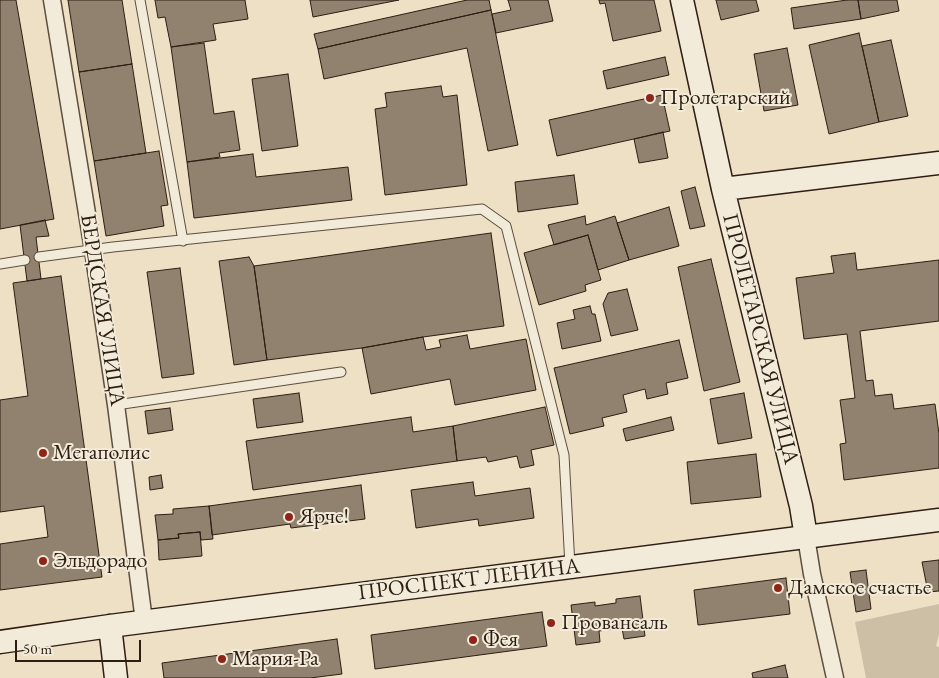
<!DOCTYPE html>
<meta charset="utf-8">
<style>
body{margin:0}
#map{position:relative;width:939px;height:678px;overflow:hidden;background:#ede0c4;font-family:"EB Garamond",serif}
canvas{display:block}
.scale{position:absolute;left:15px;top:640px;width:126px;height:22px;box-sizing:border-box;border:2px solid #2d1d13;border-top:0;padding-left:6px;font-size:15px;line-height:18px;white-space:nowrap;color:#2d1d13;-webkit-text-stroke:4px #f3ebd9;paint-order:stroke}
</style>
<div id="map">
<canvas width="939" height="678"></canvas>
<div class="scale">50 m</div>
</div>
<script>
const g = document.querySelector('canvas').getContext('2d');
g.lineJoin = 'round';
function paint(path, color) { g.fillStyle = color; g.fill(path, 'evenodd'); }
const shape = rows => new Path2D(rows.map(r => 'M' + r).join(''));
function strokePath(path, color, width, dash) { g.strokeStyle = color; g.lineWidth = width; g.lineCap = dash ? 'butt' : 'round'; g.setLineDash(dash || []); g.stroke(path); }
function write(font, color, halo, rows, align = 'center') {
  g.font = font + ' "EB Garamond",serif'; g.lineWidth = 4; g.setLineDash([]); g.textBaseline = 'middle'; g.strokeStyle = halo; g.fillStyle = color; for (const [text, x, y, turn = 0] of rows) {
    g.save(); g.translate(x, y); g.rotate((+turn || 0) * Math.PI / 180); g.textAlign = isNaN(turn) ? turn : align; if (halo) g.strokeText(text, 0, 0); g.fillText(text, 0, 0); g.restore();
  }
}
const green = shape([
 [939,604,939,634,936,646,939,647,939,678,866,678,855,622]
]);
const building = shape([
 [0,0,16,0,54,219,0,229,0,0],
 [68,0,122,0,132,64,79,72,68,0],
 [155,0,245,0,248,19,213,24,216,40,171,47,165,17,158,18,155,0],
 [310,0,399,0,313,17,310,0],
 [467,0,489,0,491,10,318,49,314,34,467,0],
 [508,0,548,0,553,21,496,33,492,14,511,10,508,0],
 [599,0,654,0,661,31,613,41,605,3,600,4,599,0],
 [716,0,756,0,759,11,721,20,716,0],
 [847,0,858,0,861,19,794,29,791,8,847,0],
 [858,0,897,0,899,11,861,19,858,0],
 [491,10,518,145,488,151,467,48,324,79,318,49,491,10],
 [859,33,879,122,829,134,809,45,859,33],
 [891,40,908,116,879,122,862,46,891,40],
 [204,43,214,114,234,111,240,150,219,153,220,157,187,162,171,47,204,43],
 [787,48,798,105,764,111,754,54,787,48],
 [665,57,669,75,607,89,603,71,665,57],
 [132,64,146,153,94,161,79,72,132,64],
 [288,74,298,146,262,151,252,79,288,74],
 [441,86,443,97,457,95,467,185,385,195,375,109,387,107,385,93,441,86],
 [662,95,670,131,557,156,549,120,662,95],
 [663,132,668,158,639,163,634,139,663,132],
 [159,151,168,205,161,206,164,226,106,236,94,161,159,151],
 [253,154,256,177,348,167,352,200,194,218,187,162,253,154],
 [574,175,578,204,518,212,515,182,574,175],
 [695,187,705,226,690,229,681,191,695,187],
 [669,207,679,246,629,260,617,223,669,207],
 [585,216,586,225,615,216,629,260,598,270,588,235,554,245,548,225,585,216],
 [45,220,49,236,36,237,41,279,27,281,20,225,45,220],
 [491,233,504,326,423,337,362,348,267,360,254,266,491,233],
 [588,235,601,280,585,285,586,291,539,305,524,253,588,235],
 [855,253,857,270,939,260,939,321,860,331,866,381,873,380,875,396,892,394,894,409,935,404,939,434,939,468,844,480,840,444,846,443,840,400,855,398,847,334,804,339,796,278,834,273,831,256,855,253],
 [249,257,254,266,267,360,234,365,219,261,249,257],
 [711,259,740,382,704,391,678,267,711,259],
 [180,268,194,374,162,378,147,272,180,268],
 [61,276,102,577,0,590,0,544,48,537,44,506,0,512,0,400,28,396,13,283,61,276],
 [627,289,638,330,611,336,603,304,608,293,627,289],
 [590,306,592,314,595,314,601,341,562,349,557,323,575,319,573,310,590,306],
 [467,335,470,349,526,339,536,390,455,405,450,379,371,394,362,348,423,337,426,350,441,347,439,340,467,335],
 [679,340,688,378,666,383,668,394,647,399,645,389,623,395,627,412,602,418,604,426,570,434,554,368,679,340],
 [299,393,303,422,257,428,253,399,299,393],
 [744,393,752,438,718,444,710,399,744,393],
 [545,407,554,445,531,450,534,465,520,468,517,456,488,462,486,457,457,461,453,426,545,407],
 [170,408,173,430,148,434,145,411,170,408],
 [411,417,413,432,453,426,457,461,253,490,246,441,411,417],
 [671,417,674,430,626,441,623,429,671,417],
 [756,454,761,497,691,504,687,462,756,454],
 [161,475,163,488,150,490,149,477,161,475],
 [473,482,475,496,530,488,534,518,479,526,478,519,416,528,411,490,473,482],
 [361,485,365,519,291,528,290,524,212,535,209,506,361,485],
 [209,506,213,539,201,540,200,532,178,534,179,538,158,540,155,515,173,514,173,509,209,506],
 [200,532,202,556,159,560,158,540,179,538,178,534,200,532],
 [939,560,939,591,928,592,922,562,939,560],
 [866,570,871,609,856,612,850,572,866,570],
 [786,578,790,614,698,625,694,590,786,578],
 [640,596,645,636,624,639,622,628,599,631,600,642,576,645,571,605,595,602,595,606,616,603,616,599,640,596],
 [542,612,547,646,375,669,371,635,542,612],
 [337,639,342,674,310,678,164,678,162,663,337,639],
 [785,665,788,678,753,678,752,673,785,665]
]);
const lane = shape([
 [140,0,183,241],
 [39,257,113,247,482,209,506,226,564,455,570,566],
 [0,264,25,260],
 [116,405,341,372]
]);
const street = shape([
 [52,0,93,250,116,405,144,621],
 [806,537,812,574,835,678]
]);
const secondary = shape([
 [682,0,723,189,801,506,806,537],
 [723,189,939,163],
 [110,626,116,678],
 [0,642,110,626,939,520]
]);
const markers = [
 [650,98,5,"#8f2418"],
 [43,453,5,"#8f2418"],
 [289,517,5,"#8f2418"],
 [43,561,5,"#8f2418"],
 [778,588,5,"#8f2418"],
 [551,623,5,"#8f2418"],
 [473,640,5,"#8f2418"],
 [222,659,5,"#8f2418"]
];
const poiNames = [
 ["Пролетарский",660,98],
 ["Мегаполис",53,453],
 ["Ярче!",299,517],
 ["Эльдорадо",53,561],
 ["Дамское счастье",788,588],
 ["Провансаль",561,623],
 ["Фея",483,640],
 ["Мария-Ра",232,659]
];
const streetNames = [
 ["БЕРДСКАЯ УЛИЦА",102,310,81],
 ["ПРОЛЕТАРСКАЯ УЛИЦА",760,339,76],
 ["ПРОСПЕКТ ЛЕНИНА",469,580,-7]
];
paint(green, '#ccbfa6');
paint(building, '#91826f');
strokePath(building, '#2d1d13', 1);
strokePath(lane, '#5d4e3f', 11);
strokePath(street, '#5d4e3f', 19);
strokePath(secondary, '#2d1d13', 25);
strokePath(lane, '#f3ebd9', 9);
strokePath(street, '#f3ebd9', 16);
strokePath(secondary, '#f3ebd9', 22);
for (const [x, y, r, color] of markers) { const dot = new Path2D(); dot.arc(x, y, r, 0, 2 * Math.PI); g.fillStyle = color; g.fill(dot); strokePath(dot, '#f3ebd9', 2); }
write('22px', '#2d1d13', '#f3ebd9', poiNames, 'left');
write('22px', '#2d1d13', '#f3ebd9', streetNames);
</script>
